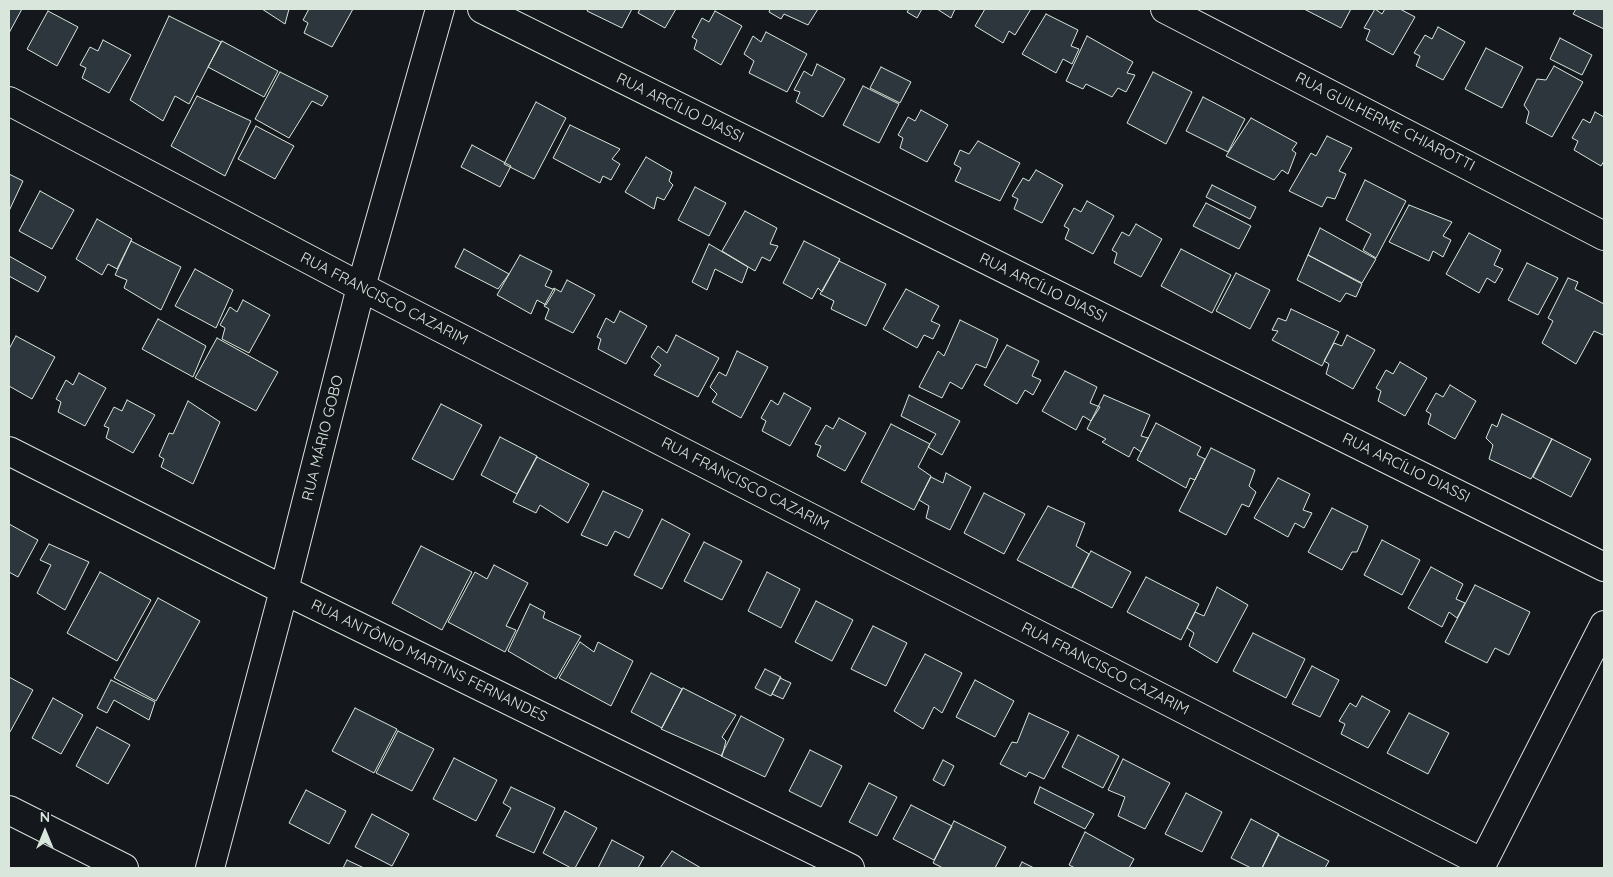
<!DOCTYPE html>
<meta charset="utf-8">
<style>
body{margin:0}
#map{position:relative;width:1613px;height:877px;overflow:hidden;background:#14181c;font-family:Quicksand,sans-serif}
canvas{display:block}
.frame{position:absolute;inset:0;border:10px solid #d8e6dc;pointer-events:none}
.north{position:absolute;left:20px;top:807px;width:50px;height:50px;-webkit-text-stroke:4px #14181c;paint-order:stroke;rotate:0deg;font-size:14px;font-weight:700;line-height:20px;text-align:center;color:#d8e6dc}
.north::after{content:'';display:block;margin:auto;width:18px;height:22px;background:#d8e6dc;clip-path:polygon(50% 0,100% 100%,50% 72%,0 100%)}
</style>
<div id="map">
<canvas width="1613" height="877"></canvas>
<div class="frame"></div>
<div class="north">N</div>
</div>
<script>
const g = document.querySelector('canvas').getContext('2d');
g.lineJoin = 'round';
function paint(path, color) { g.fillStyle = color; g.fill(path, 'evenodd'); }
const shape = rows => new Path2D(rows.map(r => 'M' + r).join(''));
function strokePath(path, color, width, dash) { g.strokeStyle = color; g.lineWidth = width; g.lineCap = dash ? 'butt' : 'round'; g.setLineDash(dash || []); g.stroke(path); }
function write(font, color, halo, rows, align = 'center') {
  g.font = font + ' Quicksand,sans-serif'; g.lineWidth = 4; g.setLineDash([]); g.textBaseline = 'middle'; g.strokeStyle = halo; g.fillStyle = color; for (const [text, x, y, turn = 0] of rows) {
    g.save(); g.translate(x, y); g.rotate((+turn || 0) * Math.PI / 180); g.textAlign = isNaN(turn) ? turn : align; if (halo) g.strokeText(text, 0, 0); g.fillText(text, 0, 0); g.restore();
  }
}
const building = shape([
 [9,9,22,9,9,33,9,9],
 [262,9,289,9,285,24,262,9],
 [309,9,353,9,332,47,304,33,308,23,303,20,309,9],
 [588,9,632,9,622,28,587,11,588,9],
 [640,9,676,9,665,28,638,13,640,9],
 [770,9,818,9,808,25,784,14,781,19,769,12,770,9],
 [909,9,922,9,917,18,907,12,909,9],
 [937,9,955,9,951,18,937,9],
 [985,9,1031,9,1015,35,1009,31,1003,43,975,26,985,9],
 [1304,9,1351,9,1341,28,1304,9],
 [1375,9,1382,14,1385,9,1400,9,1415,17,1393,55,1366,40,1370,30,1364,28,1375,9],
 [1576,9,1604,9,1604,29,1573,14,1576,9],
 [48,11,78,27,57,66,27,49,48,11],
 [715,11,742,26,721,65,694,49,697,40,692,37,702,18,709,22,715,11],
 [1046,14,1078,30,1071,46,1079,49,1072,64,1063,59,1056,73,1022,54,1046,14],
 [169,16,221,42,189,104,175,96,163,121,130,100,169,16],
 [1438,27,1465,42,1443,80,1416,66,1420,56,1414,53,1425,35,1432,39,1438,27],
 [766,32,807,54,787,92,749,73,754,61,744,54,753,36,761,42,766,32],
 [1087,36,1133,62,1127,73,1135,75,1126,92,1118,88,1112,97,1086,84,1083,89,1066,81,1087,36],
 [1560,38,1592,55,1582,75,1550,59,1560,38],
 [103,40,131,55,109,93,82,78,86,68,80,65,90,47,98,51,103,40],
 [222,41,278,71,264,97,208,67,222,41],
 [1486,48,1523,67,1502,108,1465,89,1486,48],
 [817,64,845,79,823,117,796,102,800,92,794,90,804,71,812,76,817,64],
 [1554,66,1583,82,1552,137,1526,123,1529,112,1524,105,1537,79,1546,80,1554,66],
 [881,67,911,82,900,103,870,88,881,67],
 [280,72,328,96,322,106,312,101,289,138,255,119,280,72],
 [1153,72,1192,92,1166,144,1127,123,1153,72],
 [863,86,899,104,879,143,843,125,863,86],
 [197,96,251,121,225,176,171,146,197,96],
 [1203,97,1245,119,1228,152,1186,131,1203,97],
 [536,102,566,118,534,179,504,164,536,102],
 [921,110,948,125,927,162,900,148,903,138,898,135,908,117,915,121,921,110],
 [1595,112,1604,117,1604,161,1601,166,1574,150,1578,141,1572,138,1583,119,1590,123,1595,112],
 [1251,118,1297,143,1292,150,1296,153,1288,174,1282,170,1274,180,1226,156,1251,118],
 [570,125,620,149,612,159,620,164,611,180,603,176,600,183,553,158,570,125],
 [256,126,294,146,275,179,238,159,256,126],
 [1327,136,1352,148,1339,171,1346,174,1335,199,1327,197,1322,207,1289,191,1311,153,1316,156,1327,136],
 [978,141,1020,163,1000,201,955,181,961,168,954,164,960,150,969,154,978,141],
 [472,145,511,166,500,187,461,167,472,145],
 [646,157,672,172,669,181,673,185,664,200,657,197,654,209,625,192,646,157],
 [1036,170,1063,185,1042,223,1014,209,1018,199,1012,196,1023,178,1029,181,1036,170],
 [9,174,23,181,9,211,9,174],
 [1365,180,1406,201,1376,258,1363,250,1371,234,1346,220,1365,180],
 [1212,185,1256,207,1250,219,1206,197,1212,185],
 [695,187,726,203,709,236,678,220,695,187],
 [40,191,74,210,52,249,19,231,40,191],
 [1087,201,1114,216,1093,254,1065,239,1069,229,1064,226,1074,208,1081,212,1087,201],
 [1206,203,1251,226,1239,249,1193,226,1206,203],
 [1409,205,1452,222,1443,236,1451,240,1443,257,1433,251,1429,261,1389,242,1409,205],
 [745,211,777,228,770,244,778,246,770,261,762,257,755,271,722,251,745,211],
 [97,219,132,239,117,269,108,264,102,275,76,259,97,219],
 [1136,224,1162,239,1141,277,1114,263,1117,253,1112,250,1122,232,1129,236,1136,224],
 [1320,228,1376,259,1362,283,1308,255,1320,228],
 [1469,233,1501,250,1494,265,1503,269,1495,283,1487,278,1479,293,1446,274,1469,233],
 [131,241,181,267,161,310,124,288,127,280,115,275,131,241],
 [804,241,840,259,822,292,818,288,812,299,783,283,804,241],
 [709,244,748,267,742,283,715,269,707,290,692,282,709,244],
 [464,249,509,274,498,289,455,267,464,249],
 [1181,249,1231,275,1212,313,1161,286,1181,249],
 [520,255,552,271,545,286,555,290,546,305,537,300,531,314,497,295,520,255],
 [1308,255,1362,284,1356,297,1346,293,1340,302,1297,280,1308,255],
 [9,256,46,277,38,292,9,276,9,256],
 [839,261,886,284,866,326,831,309,834,301,820,294,839,261],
 [1527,263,1558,278,1538,315,1508,300,1527,263],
 [195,269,233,290,216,328,175,306,195,269],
 [1236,273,1270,290,1250,329,1216,311,1236,273],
 [1568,278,1578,282,1575,289,1604,304,1604,332,1603,335,1594,331,1576,364,1542,343,1553,321,1548,318,1568,278],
 [567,280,595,295,573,333,545,319,549,309,544,306,554,288,561,292,567,280],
 [906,289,939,306,931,321,940,325,933,339,924,335,917,348,883,329,906,289],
 [243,300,270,315,249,353,222,339,225,328,220,325,230,307,237,312,243,300],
 [1291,309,1339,332,1322,366,1272,340,1278,331,1272,330,1278,318,1286,321,1291,309],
 [620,311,647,326,626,364,598,349,601,339,597,337,606,318,614,323,620,311],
 [158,319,206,346,193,377,142,349,158,319],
 [960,320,998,339,986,368,976,364,962,389,950,382,942,398,919,387,938,351,944,356,960,320],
 [676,335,719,358,698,397,654,375,661,365,651,357,658,346,667,353,676,335],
 [1347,335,1375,350,1353,389,1326,374,1329,364,1324,361,1334,343,1342,346,1347,335],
 [16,336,55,357,32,399,9,386,9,349,16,336],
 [217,338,278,372,256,411,195,378,217,338],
 [1007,345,1039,361,1032,376,1041,380,1033,395,1025,390,1017,404,984,385,1007,345],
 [737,351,768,367,741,418,712,402,717,394,710,387,719,372,726,376,737,351],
 [1400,362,1427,378,1405,416,1378,401,1381,391,1376,388,1386,370,1393,374,1400,362],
 [1065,371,1097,387,1090,403,1100,407,1091,421,1083,416,1076,430,1042,411,1065,371],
 [79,373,106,388,85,426,58,412,61,402,56,399,66,380,73,385,79,373],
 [1450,385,1476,401,1455,439,1428,424,1431,414,1426,411,1436,393,1443,397,1450,385],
 [784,393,811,408,790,446,762,431,766,421,761,418,771,400,778,405,784,393],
 [909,395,960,421,942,455,928,447,936,434,901,416,909,395],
 [1104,395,1150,415,1141,436,1148,438,1141,452,1134,447,1129,457,1102,442,1106,439,1087,429,1104,395],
 [127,400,155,415,133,453,106,438,109,428,104,426,114,407,122,411,127,400],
 [188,401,220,422,193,484,161,467,164,459,159,456,169,433,173,434,188,401],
 [441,404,482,425,453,480,412,459,441,404],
 [1502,414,1552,439,1531,479,1489,459,1493,445,1486,438,1492,424,1497,427,1502,414],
 [839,418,866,433,845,471,817,456,821,446,815,444,826,425,833,429,839,418],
 [1156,423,1201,447,1197,455,1205,459,1195,480,1190,478,1186,488,1137,460,1156,423],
 [891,424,930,444,918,467,931,476,914,510,861,482,891,424],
 [500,437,537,456,517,494,481,475,500,437],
 [1552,439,1591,459,1571,497,1533,477,1552,439],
 [1211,448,1255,470,1249,486,1256,492,1249,507,1242,504,1226,535,1179,511,1211,448],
 [537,457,589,484,568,523,540,505,536,513,513,502,537,457],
 [946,473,971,487,950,530,926,518,929,506,919,500,931,477,943,483,946,473],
 [1278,478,1310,494,1303,510,1312,513,1304,528,1295,523,1288,537,1254,518,1278,478],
 [603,491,643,510,629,538,615,531,607,546,581,535,603,491],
 [984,493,1025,514,1004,554,964,533,984,493],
 [1048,506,1085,523,1076,546,1089,554,1072,588,1017,560,1048,506],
 [1332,508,1368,526,1357,552,1352,552,1342,570,1308,552,1332,508],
 [662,519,690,534,662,589,634,575,662,519],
 [9,524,38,540,18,577,9,572,9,524],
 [1382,540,1420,560,1402,595,1364,575,1382,540],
 [704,542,742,561,722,600,684,581,704,542],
 [49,544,89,562,65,610,37,593,51,565,40,560,49,544],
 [421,546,472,572,442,630,392,603,421,546],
 [1091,551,1131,572,1112,608,1072,587,1091,551],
 [494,565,528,583,506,626,516,630,505,652,448,622,475,572,487,579,494,565],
 [1431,567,1463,584,1456,599,1465,603,1457,618,1449,612,1442,627,1408,608,1431,567],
 [100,572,151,600,117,661,67,633,100,572],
 [767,572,800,589,781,628,748,611,767,572],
 [1146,577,1199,604,1181,640,1127,612,1146,577],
 [1475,585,1530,612,1509,655,1495,648,1487,663,1445,642,1475,585],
 [1217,587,1248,605,1217,663,1189,646,1194,633,1187,628,1195,612,1204,616,1217,587],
 [158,598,200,621,156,701,114,678,158,598],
 [816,601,853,620,832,661,795,642,816,601],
 [530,604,545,612,543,618,581,636,556,679,508,651,530,604],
 [873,626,907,643,886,686,851,669,873,626],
 [1253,633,1305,659,1286,698,1233,671,1253,633],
 [580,642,594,652,598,642,633,661,611,706,559,678,580,642],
 [925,654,962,673,942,713,934,707,923,729,894,711,925,654],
 [1312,666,1339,680,1320,717,1292,704,1312,666],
 [765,669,781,677,771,696,755,688,765,669],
 [651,673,682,689,662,728,631,712,651,673],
 [9,677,33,690,10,732,9,731,9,677],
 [780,678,791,683,783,699,772,694,780,678],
 [111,680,155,702,149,720,114,700,107,713,97,708,111,680],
 [975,680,1014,701,995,737,956,717,975,680],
 [683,688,736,715,722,737,726,741,722,756,661,729,683,688],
 [1362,696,1390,711,1368,748,1341,734,1345,724,1339,721,1350,703,1356,707,1362,696],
 [53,698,83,715,61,754,32,738,53,698],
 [355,708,397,729,374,773,332,751,355,708],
 [1029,713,1069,732,1044,779,1029,772,1026,777,1000,764,1012,742,1017,743,1029,713],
 [1409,713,1449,733,1428,774,1387,753,1409,713],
 [741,716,784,739,765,777,721,756,741,716],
 [97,727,130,745,108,784,76,766,97,727],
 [398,731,434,749,412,791,376,773,398,731],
 [1078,735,1119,756,1103,788,1062,767,1078,735],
 [810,750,842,766,821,807,789,791,810,750],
 [454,758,497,780,476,821,433,799,454,758],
 [1123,759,1170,783,1145,829,1118,816,1125,797,1108,790,1123,759],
 [943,760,954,766,944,786,933,780,943,760],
 [869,783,897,797,877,836,849,822,869,783],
 [511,787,555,808,534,853,496,836,511,808,503,803,511,787],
 [1040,787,1094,814,1085,829,1034,803,1040,787],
 [306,790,346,811,329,844,289,823,306,790],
 [1186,793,1222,812,1202,852,1165,834,1186,793],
 [911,805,952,826,934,860,893,839,911,805],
 [565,811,597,828,575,868,571,868,543,853,565,811],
 [372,814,409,834,392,866,355,847,372,814],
 [1251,819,1279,834,1262,868,1251,868,1231,858,1251,819],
 [954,821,1006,847,995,868,943,868,933,863,954,821],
 [1085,832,1134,859,1129,868,1075,868,1069,865,1085,832],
 [1278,835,1329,861,1325,868,1262,868,1278,835],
 [612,840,644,857,638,868,598,868,612,840],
 [672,851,701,868,660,868,672,851],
 [347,860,364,868,343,868,347,860],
 [1022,862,1034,868,1019,868,1022,862]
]);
const street = shape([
 [482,9,1604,567],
 [1165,9,1604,236],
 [9,101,361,287,1483,863],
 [9,451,284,590,850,868],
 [9,810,124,868],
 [210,868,284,590,361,287,440,9],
 [1480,868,1604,625]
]);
const streetNames = [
 ["RUA ARCÍLIO DIASSI",680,108,26],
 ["RUA GUILHERME CHIAROTTI",1385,122,27],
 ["RUA ARCÍLIO DIASSI",1043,288,26],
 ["RUA FRANCISCO CAZARIM",384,299,27],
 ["RUA MÁRIO GOBO",323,438,-76],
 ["RUA ARCÍLIO DIASSI",1406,468,26],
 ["RUA FRANCISCO CAZARIM",745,484,27],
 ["RUA ANTÔNIO MARTINS FERNANDES",429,661,26],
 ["RUA FRANCISCO CAZARIM",1105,669,27]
];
paint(building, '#2c363c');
strokePath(building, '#d8e6dc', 1);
strokePath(street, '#d8e6dc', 30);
strokePath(street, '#14181c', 28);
write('15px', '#d8e6dc', '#14181c', streetNames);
</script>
